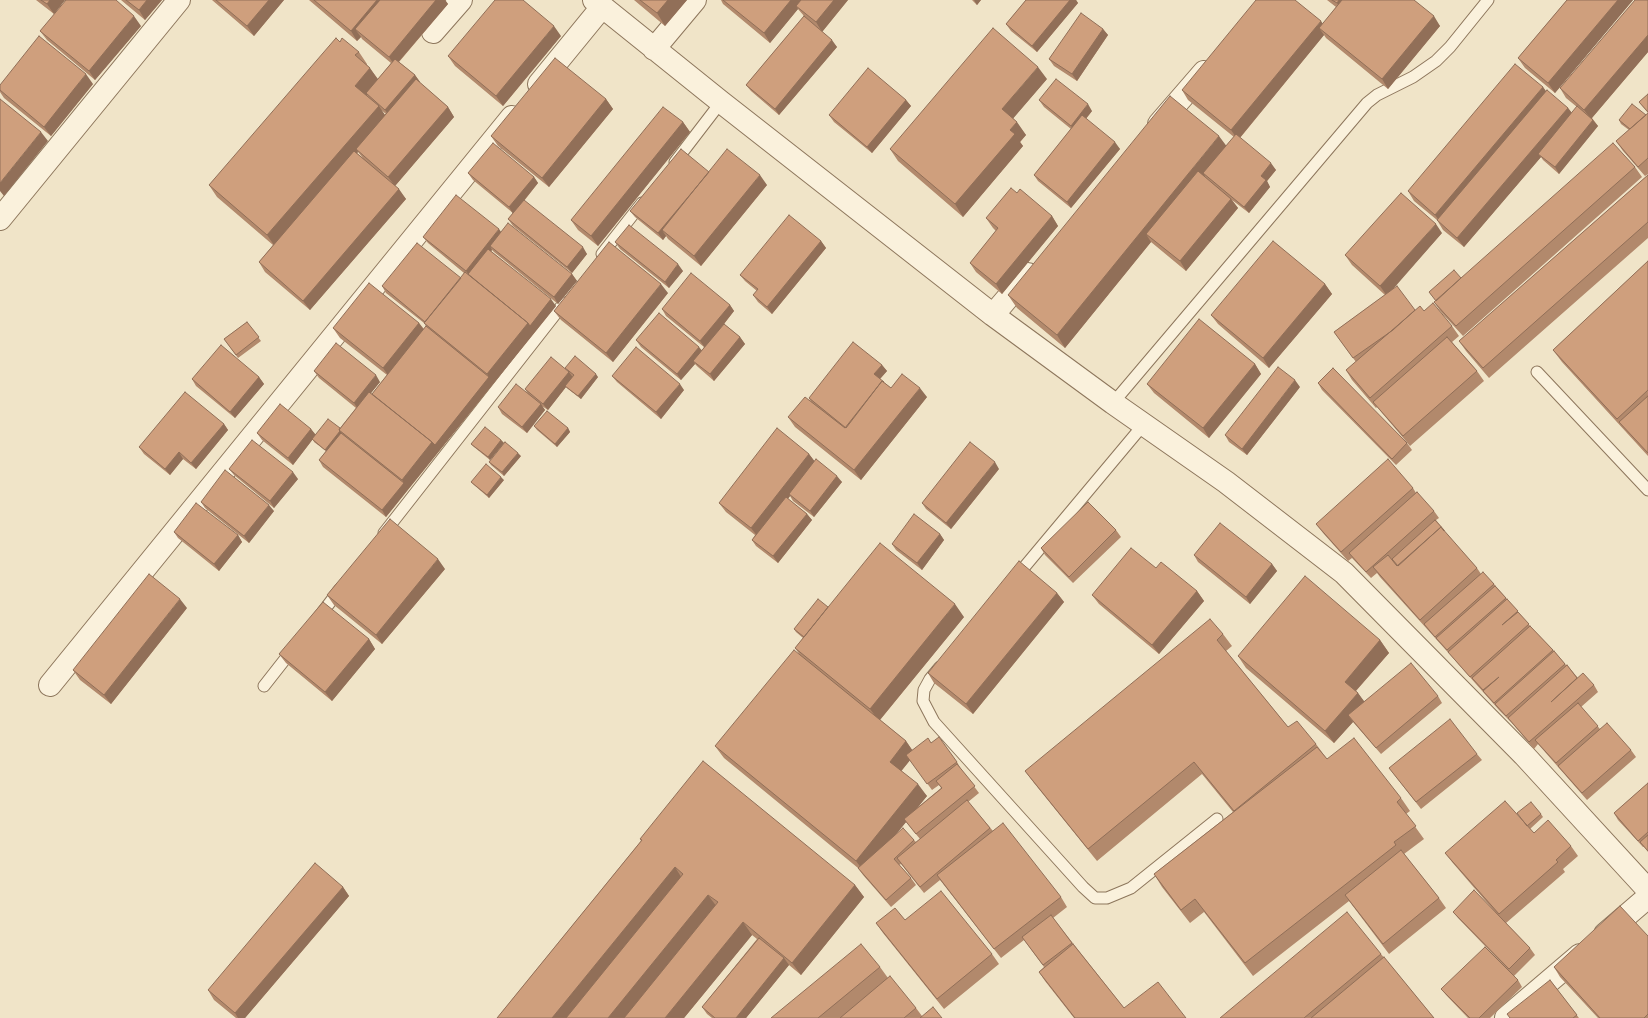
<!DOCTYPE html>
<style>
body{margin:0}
canvas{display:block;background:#f0e4c8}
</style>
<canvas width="1648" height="1018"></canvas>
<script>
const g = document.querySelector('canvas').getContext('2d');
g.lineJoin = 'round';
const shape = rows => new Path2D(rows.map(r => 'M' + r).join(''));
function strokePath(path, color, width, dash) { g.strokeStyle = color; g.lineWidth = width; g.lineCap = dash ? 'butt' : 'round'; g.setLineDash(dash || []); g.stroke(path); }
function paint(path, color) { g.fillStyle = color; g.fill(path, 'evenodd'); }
const lane = shape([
 [675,162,721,102],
 [602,254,642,203],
 [1537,372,1648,490],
 [1113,403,1367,103,1377,95,1413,77,1436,61,1450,47,1488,0],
 [384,533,564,303],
 [1016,577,1144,424],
 [319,617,340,589],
 [940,667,930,679,924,690,923,701,934,722,1083,887,1095,898,1107,898,1131,888,1217,819],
 [264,686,293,649]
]);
const street = shape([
 [594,0,721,102,993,315,1113,403,1226,482,1344,573,1524,755,1648,890],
 [433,32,461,0],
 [654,49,695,0],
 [539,84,602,7],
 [1159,124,1204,72],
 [0,219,179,0],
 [993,315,1028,274],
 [50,685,512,117],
 [1605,934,1648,897],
 [1506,1018,1580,955]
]);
const wall = shape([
 [36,0,65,0,54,14],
 [121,0,162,0,145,20],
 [212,0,284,0,254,36],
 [309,0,445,0,448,4,399,62,415,75,420,82,419,82,448,107,454,117,395,186,406,199,310,310,265,272,259,262,273,245,217,197,209,185,340,42,359,52,367,64,367,65,378,79,391,63,362,39,361,37,357,41],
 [380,109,386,114,385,115],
 [358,152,363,158,357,153],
 [634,0,687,0,665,26],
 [721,0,848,0,822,32,837,47,779,115,751,91,746,85,804,16,798,9,770,43,723,4],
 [972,0,981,0,977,5],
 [1026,0,1076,0,1078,3,1037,52,1011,31,1006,24],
 [1327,0,1414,0,1440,26,1388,89,1326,38,1324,35,1240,138,1276,170,1267,181,1270,187,1249,213,1232,200,1238,208,1186,271,1151,242,1065,348,1017,308,1008,295,1226,146,1234,137,1188,100,1182,90,1323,24,1336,7],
 [1567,0,1633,0,1555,93,1525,68,1518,58],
 [1648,0,1648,52,1592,118,1598,126,1559,174,1543,160,1541,157,1464,247,1443,230,1437,220,1414,201,1408,191,1543,87,1546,91,1568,108,1572,113,1577,107,1566,98,1560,88],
 [141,26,95,80,47,40,40,31],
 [1103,29,1108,35,1077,81,1054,66,1049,59],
 [561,36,503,106,455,66,448,56],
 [1047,79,1013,118,1026,135,1020,142,1023,146,963,217,898,161,890,149],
 [93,84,51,136,4,98,0,92,0,90],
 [1648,94,1648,174,1645,176,1623,151,1616,141,1629,130,1621,124,1619,120,1646,115,1648,113,1639,102],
 [606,99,613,109,549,187,498,146,491,136],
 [906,100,911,106,872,153,834,122,829,115],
 [1039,100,1092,111,1086,119,1120,149,1071,208,1038,181,1034,175,1071,129,1044,107],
 [683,122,690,132,598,246,578,230,571,220],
 [1635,167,1642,177,1463,336,1441,312,1434,302,1436,301,1429,292,1461,278],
 [709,172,767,185,701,266,668,239,666,236,663,240,635,217,630,211],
 [468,173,534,177,538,183,524,201,587,254,572,273,513,226,508,219,513,213,473,180],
 [1648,175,1648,238,1489,378,1466,351,1459,341],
 [1017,193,1052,216,1058,226,1002,294,976,272,970,263,996,231,993,228,986,218],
 [501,232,572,274,577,281,558,304,494,252,492,250,491,251,556,306,386,517,323,467,319,460,326,451,314,442,313,439,293,465,262,440,257,433,311,429,315,435,340,428,356,408,319,378,314,371,380,382,371,393,372,394,387,375,340,338,333,328,419,323,424,329,426,326,424,323,386,293,382,286,461,278,464,273,428,243,423,237],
 [1442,233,1391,290,1415,310,1424,311,1452,326,1459,336,1452,342,1477,371,1484,381,1410,446,1377,407,1376,408,1352,380,1346,370,1356,362,1334,332,1385,295,1352,265,1345,255],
 [821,241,826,248,772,314,758,302,753,295,757,291,745,281,740,275],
 [615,242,683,271,669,288,620,249],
 [1648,261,1648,456,1562,362,1553,350],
 [1325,284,1332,294,1269,368,1218,324,1211,315],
 [668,293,613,362,561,320,554,311],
 [730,305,734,311,724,324,740,337,745,344,714,381,698,367,695,364,681,380,641,347,636,340,702,350,704,347,666,316,662,309],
 [247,322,261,341,238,358,224,339],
 [1255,364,1261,374,1209,438,1154,393,1147,384],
 [882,365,887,371,880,379,891,388,927,397,861,480,795,427,788,417,811,402,809,398],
 [565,368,598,377,581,399,568,389,566,387,548,410,542,406,545,410,527,433,502,414,498,407,528,394,525,389,568,371],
 [612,376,684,390,661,419,617,382],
 [259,377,264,384,235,418,196,386,192,379],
 [1318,383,1407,443,1412,450,1396,465,1322,390],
 [1300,387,1247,455,1229,442,1225,435],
 [224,424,228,430,196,469,183,459,170,475,144,454,139,447],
 [534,426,568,428,570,432,557,447,537,430],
 [501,440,504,443,490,460,474,447,471,444],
 [809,454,814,461,842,482,814,517,793,501,790,496,788,499,807,514,812,520,778,563,756,546,752,540,755,535,726,512,719,503],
 [521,456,504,476,491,465,489,462],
 [229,469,298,479,274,508,234,475],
 [999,469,951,529,926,509,922,503],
 [504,480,489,498,474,485,471,482],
 [1413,488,1416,493,1434,511,1439,518,1436,520,1444,530,1446,534,1477,568,1481,574,1494,584,1530,626,1553,650,1566,665,1567,665,1578,678,1594,685,1598,692,1581,707,1600,729,1631,750,1636,757,1587,800,1538,744,1534,749,1511,722,1499,710,1453,658,1427,629,1380,577,1377,573,1371,578,1352,558,1348,561,1323,533,1316,524],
 [201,502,274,511,249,543,205,508],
 [1116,530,1121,537,1073,583,1045,555,1041,548],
 [174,532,238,535,242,542,219,571,178,538],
 [940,534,944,540,922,570,896,550,892,544],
 [1194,555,1272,564,1277,571,1250,604,1198,562],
 [445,569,382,644,334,605,327,595],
 [1197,591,1204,601,1159,654,1099,604,1092,595],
 [1057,593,1064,602,973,714,934,683,928,673],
 [828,607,964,617,880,720,906,741,912,750,931,743,957,762,961,769,979,793,968,802,993,831,1061,897,1067,907,1053,918,1124,1008,1186,1018,1074,1018,1045,981,1039,972,1044,967,1024,940,1001,958,940,880,924,893,901,864,899,865,911,878,916,885,891,907,863,875,858,868,724,758,715,746,800,655,795,648,803,638,796,632,794,629],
 [910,760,932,790,939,785,941,788,917,808,927,796,901,771],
 [906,822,920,839,916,842,914,840,895,835],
 [187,608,111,704,80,680,73,670],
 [1223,634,1232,646,1226,651,1288,727,1316,744,1327,759,1401,798,1410,811,1406,814,1424,839,1404,854,1439,898,1446,908,1389,954,1349,901,1253,976,1204,912,1190,923,1162,887,1154,874,1233,812,1202,774,1097,861,1034,783,1025,771],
 [369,639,375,649,332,701,286,663,279,654],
 [1380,640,1389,653,1356,691,1358,693,1364,702,1438,696,1442,703,1381,754,1353,722,1334,743,1246,668,1238,656],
 [1477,754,1482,760,1421,809,1389,768],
 [1648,783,1648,852,1644,847,1643,847,1618,820,1614,813],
 [1541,814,1543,817,1530,829,1534,833,1571,846,1578,856,1563,869,1565,872,1506,923,1530,948,1535,955,1514,976,1458,918,1453,912,1495,912,1452,862,1445,853],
 [640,839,855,885,864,897,801,975,789,965,746,1018,712,1018,707,1014,702,1007,757,939,752,935,684,1018,497,1018,641,841],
 [343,887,349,896,245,1018,236,1018,214,1000,208,990],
 [876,923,992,954,999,964,944,1009,883,933],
 [1648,936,1648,1018,1598,1018,1560,977,1554,967],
 [1381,954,1434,1018,1220,1018],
 [880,967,888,978,916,1008,922,1016,942,1018,771,1018],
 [1518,980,1522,987,1490,1018,1468,1018,1446,995,1441,989],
 [1550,980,1579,1018,1509,1018]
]);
const shadedWall = shape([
 [50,0,65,0,54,14,47,4],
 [147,0,162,0,145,20,139,10],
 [269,0,284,0,254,36,247,26],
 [377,0,392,0,355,29,361,37,357,41,351,31],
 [436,0,445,0,448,4,395,66,389,57],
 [668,0,687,0,665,26,657,13],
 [791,0,806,0,796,6,798,9,770,43,764,33],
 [834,0,848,0,822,32,816,22],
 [974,0,981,0,977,5],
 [1070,0,1076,0,1078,3,1037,52,1032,46],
 [1339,0,1354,0,1343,13,1337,3],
 [1618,0,1633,0,1555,93,1548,83],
 [134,16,141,26,95,80,89,71],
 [1434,16,1440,26,1388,89,1382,79],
 [1321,21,1328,31,1319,28,1324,35,1238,140,1231,130],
 [554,26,561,36,503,106,496,96],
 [1103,29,1108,35,1077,81,1072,74],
 [1648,35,1648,52,1591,119,1584,110],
 [832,40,837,47,779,115,775,109],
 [1038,67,1047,79,1011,121,1002,109],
 [370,68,379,81,364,98,355,86],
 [86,74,93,84,51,136,44,127],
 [415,75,420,82,390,117,385,110],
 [1543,87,1549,96,1442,224,1435,215],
 [606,99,613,109,549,187,542,178],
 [906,100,911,106,872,153,867,147],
 [1088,104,1092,111,1075,132,1071,126],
 [379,106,387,118,356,149,358,152,276,248,267,235],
 [448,107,454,117,395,186,388,177],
 [1568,108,1575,117,1538,154,1541,157,1464,247,1457,238],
 [1593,120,1598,126,1559,174,1555,167],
 [683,122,690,132,598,246,591,236],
 [1017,122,1026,135,1020,142,1023,146,963,217,955,204,1010,130],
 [41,132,48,141,4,196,0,191,0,183],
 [1219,136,1228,148,1203,173,1205,176,1153,240,1146,234,1151,242,1065,348,1057,335],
 [1115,142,1120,149,1071,208,1067,202],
 [1271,163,1276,170,1267,181,1270,187,1249,213,1244,207,1261,176],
 [709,172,662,230,666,236,663,240,658,233],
 [760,175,767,185,701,266,694,256],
 [534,177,538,183,513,214,509,207],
 [399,189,406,199,310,310,303,301],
 [1231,199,1238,208,1186,271,1180,261],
 [1052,216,1058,226,1002,294,996,284],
 [1436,224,1442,233,1387,296,1380,286],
 [499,229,504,236,490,246,492,250,471,278,466,271],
 [821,241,826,248,772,314,767,307],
 [583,247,587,254,572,273,567,267],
 [678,264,683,271,669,288,665,282],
 [572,274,577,281,558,304,554,297],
 [661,284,668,293,613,362,606,353],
 [1325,284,1332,294,1269,368,1263,358],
 [551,299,556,306,386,517,382,510,404,483,402,480,432,442,489,377,487,374,528,323],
 [730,305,734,311,705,348,700,341],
 [419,323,426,333,390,378,383,368],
 [740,337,745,344,714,381,710,374],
 [699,347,704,353,693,361,695,364,681,380,677,374],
 [1255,364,1261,374,1209,438,1203,428],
 [882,365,887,371,879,380,874,374],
 [569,372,574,379,565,386,566,387,548,410,543,404],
 [596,374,598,377,581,399,578,396],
 [376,375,380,382,358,409,354,403],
 [259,377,264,384,235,418,230,412],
 [1295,380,1300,387,1247,455,1242,449],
 [680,384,684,390,661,419,656,412],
 [920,388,927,397,861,480,854,470],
 [541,404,545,410,527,433,522,427],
 [224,424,228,430,196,469,191,463],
 [568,428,570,432,557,447,555,444],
 [311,429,316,435,293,465,288,458],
 [340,431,342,434,328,453,325,450],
 [501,440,504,443,490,460,488,457],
 [179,452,183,459,170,475,165,469],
 [518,453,521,456,504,476,502,472],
 [809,454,816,463,789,494,790,496,758,537,751,528],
 [995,462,999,469,951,529,946,523],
 [293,472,298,479,274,508,270,501],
 [837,476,842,482,814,517,810,511],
 [501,477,504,480,489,498,487,495],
 [269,505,274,511,249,543,244,536],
 [807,514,812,520,778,563,773,556],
 [940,534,944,540,922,570,917,563],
 [238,535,242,542,219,571,214,564],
 [438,559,445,569,382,644,376,635],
 [1272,564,1277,571,1250,604,1246,597],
 [1197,591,1204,601,1159,654,1152,645],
 [1057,593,1064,602,973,714,966,704],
 [180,599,187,608,111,704,104,695],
 [955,604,964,617,879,721,870,709],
 [369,639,375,649,332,701,325,692],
 [1380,640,1389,653,1353,694,1345,682],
 [1358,693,1367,705,1348,715,1353,722,1334,743,1325,731],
 [906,741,915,754,899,774,890,762],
 [918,784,927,796,865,873,856,861],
 [675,867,683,880,571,1018,552,1018],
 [855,885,864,897,801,975,792,963],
 [343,887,349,896,245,1018,238,1018,235,1013],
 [708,895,717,907,627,1018,608,1018],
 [743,922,752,935,684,1018,665,1018],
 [784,958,789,965,746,1018,736,1018]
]);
const building = shape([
 [41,0,50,0,47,4,41,0],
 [66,0,116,0,134,16,89,71,40,31,66,0],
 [126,0,147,0,139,10,126,0],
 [216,0,269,0,247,26,216,0],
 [314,0,377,0,351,31,314,0],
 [380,0,436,0,389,57,355,29,380,0],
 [495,0,523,0,554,26,496,96,448,56,495,0],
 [640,0,668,0,657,13,640,0],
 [723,0,791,0,764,33,723,0],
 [801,0,834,0,816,22,796,6,801,0],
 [1026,0,1070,0,1032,46,1006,24,1026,0],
 [1256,0,1295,0,1321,21,1231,130,1182,90,1256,0],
 [1332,0,1339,0,1337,3,1332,0],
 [1342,0,1414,0,1434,16,1382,79,1319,28,1342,0],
 [1567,0,1618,0,1548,83,1518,58,1567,0],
 [1635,0,1648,0,1648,35,1584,110,1560,88,1635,0],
 [1081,13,1103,29,1072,74,1049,59,1081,13],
 [804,16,832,40,775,109,746,85,804,16],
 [993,28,1038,67,1002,109,1017,122,1010,130,1015,134,955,204,890,149,993,28],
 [39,36,86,74,44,127,0,90,0,85,39,36],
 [336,38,340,42,342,38,359,52,355,55,370,68,355,86,379,106,267,235,209,185,336,38],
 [555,58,606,99,542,178,491,136,555,58],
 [395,59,415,75,385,110,366,93,395,59],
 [1515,64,1543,87,1435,215,1408,191,1515,64],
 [868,68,906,100,867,147,829,115,868,68],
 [416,79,448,107,388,177,356,149,416,79],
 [1056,79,1088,104,1071,126,1039,100,1056,79],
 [1547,90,1568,108,1457,238,1437,220,1547,90],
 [1648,94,1648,112,1639,102,1648,94],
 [1170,96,1219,136,1057,335,1008,295,1170,96],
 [0,99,41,132,0,183,0,99],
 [1632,104,1646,115,1630,129,1619,120,1632,104],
 [1577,106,1593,120,1555,167,1538,154,1577,106],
 [663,107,683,122,591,236,571,220,663,107],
 [1648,113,1648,158,1638,167,1616,141,1648,113],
 [1082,115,1115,142,1067,202,1034,175,1082,115],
 [1236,134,1271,163,1261,176,1266,180,1244,207,1203,173,1236,134],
 [493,143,534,177,509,207,468,173,493,143],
 [1613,143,1635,167,1456,326,1434,302,1613,143],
 [681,149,709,172,658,233,630,211,681,149],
 [727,149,760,175,694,256,662,230,727,149],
 [354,151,399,189,303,301,259,262,354,151],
 [1198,171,1231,199,1180,261,1146,234,1198,171],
 [1648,175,1648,222,1483,368,1459,341,1648,175],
 [1011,188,1017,193,1020,189,1052,216,996,284,970,263,998,228,986,218,1011,188],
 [1401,193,1436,224,1380,286,1345,255,1401,193],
 [456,195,499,229,466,271,423,237,456,195],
 [524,200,583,247,567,267,508,219,524,200],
 [789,215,821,241,767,307,753,295,758,289,740,275,789,215],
 [508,223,572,274,554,297,490,246,508,223],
 [629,225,678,264,665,282,615,242,629,225],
 [1273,241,1325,284,1263,358,1211,315,1273,241],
 [609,242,661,284,606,353,554,311,609,242],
 [417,243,461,278,425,322,382,286,417,243],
 [488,249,551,299,530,326,528,323,468,274,488,249],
 [1648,261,1648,390,1617,419,1553,350,1648,261],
 [1454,270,1461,278,1436,301,1429,292,1454,270],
 [465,272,528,323,487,374,424,323,465,272],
 [691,273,730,305,700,341,662,309,691,273],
 [369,283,419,323,383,368,333,328,369,283],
 [1397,286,1415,310,1393,330,1353,358,1334,332,1397,286],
 [1433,303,1452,326,1370,398,1346,370,1420,306,1424,311,1433,303],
 [659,313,699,347,677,374,636,340,659,313],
 [1199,319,1255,364,1203,428,1147,384,1199,319],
 [247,322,259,337,236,355,224,339,247,322],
 [724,324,740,337,710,374,693,361,724,324],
 [426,326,489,377,435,445,432,442,372,394,426,326],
 [1447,337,1477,371,1403,436,1373,402,1447,337],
 [853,342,882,365,874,374,884,382,882,381,846,428,809,398,853,342],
 [336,343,376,375,354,403,314,371,336,343],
 [221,345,259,377,230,412,192,379,221,345],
 [636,347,680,384,656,412,612,376,636,347],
 [575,356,596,374,578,396,565,386,574,375,565,368,575,356],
 [551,357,569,372,543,404,525,389,551,357],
 [1278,367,1295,380,1242,449,1225,435,1278,367],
 [1333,368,1407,443,1392,459,1318,383,1333,368],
 [902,374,920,388,854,470,788,417,805,397,845,428,882,381,891,388,902,374],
 [516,384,541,404,522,427,498,407,516,384],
 [185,392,224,424,191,463,179,452,165,469,139,447,185,392],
 [369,392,432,442,402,480,339,430,369,392],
 [1648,396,1648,453,1619,422,1648,396],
 [280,404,311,429,288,458,257,433,280,404],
 [547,411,568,428,555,444,534,426,547,411],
 [328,419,340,428,339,430,340,431,325,450,312,439,328,419],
 [485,427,501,440,488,457,471,444,485,427],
 [777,428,809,454,751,528,719,503,777,428],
 [341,433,404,483,382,510,319,460,341,433],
 [252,440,293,472,270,501,229,469,252,440],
 [505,442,518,453,502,472,489,462,505,442],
 [970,442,995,462,946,523,922,503,970,442],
 [816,459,837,476,810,511,789,494,816,459],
 [1388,459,1413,488,1341,552,1316,524,1388,459],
 [486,464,501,477,487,495,471,482,486,464],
 [225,470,269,505,244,536,201,502,225,470],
 [1417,492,1434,511,1366,572,1349,553,1417,492],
 [786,497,807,514,773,556,752,540,786,497],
 [1088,502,1116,530,1069,577,1041,548,1088,502],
 [196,503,238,535,214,564,174,532,196,503],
 [914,514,940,534,917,563,892,544,914,514],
 [390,519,438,559,376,635,327,595,390,519],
 [1435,520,1444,530,1444,531,1441,527,1398,566,1392,559,1435,520],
 [1220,523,1272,564,1246,597,1194,555,1220,523],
 [1441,527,1477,568,1420,620,1373,567,1388,555,1397,566,1441,527],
 [880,543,955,604,870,709,795,648,880,543],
 [1131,548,1156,568,1161,562,1197,591,1152,645,1092,595,1131,548],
 [1019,561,1057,593,966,704,928,673,1019,561],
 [1483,572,1494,584,1435,637,1424,624,1483,572],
 [149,574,180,599,104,695,73,670,149,574],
 [1305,576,1380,640,1345,682,1358,693,1325,731,1238,656,1305,576],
 [1495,586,1506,598,1447,650,1436,638,1495,586],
 [818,599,828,607,804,637,794,629,818,599],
 [1507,599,1518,611,1502,625,1518,612,1529,624,1470,677,1448,652,1507,599],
 [323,602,369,639,325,692,279,654,323,602],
 [1210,619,1223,634,1217,640,1288,727,1297,721,1316,744,1234,811,1194,762,1088,849,1025,771,1210,619],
 [1530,626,1553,650,1494,703,1483,691,1499,677,1483,690,1472,678,1530,626],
 [794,650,906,741,890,762,918,784,856,861,715,746,794,650],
 [1554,651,1565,664,1506,716,1495,704,1554,651],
 [1411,663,1438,696,1376,748,1348,715,1411,663],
 [1567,665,1577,678,1551,702,1583,673,1594,685,1529,742,1508,718,1567,665],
 [1578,703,1598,726,1556,763,1535,740,1578,703],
 [1450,719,1477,754,1416,802,1389,768,1450,719],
 [1607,723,1631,750,1582,793,1558,766,1607,723],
 [939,737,957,762,927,784,906,755,928,738,931,743,939,737],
 [1354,738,1401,798,1397,802,1416,826,1394,842,1396,845,1245,963,1195,899,1181,910,1154,874,1317,747,1327,759,1354,738],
 [703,761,855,885,792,963,743,922,665,1018,624,1018,718,902,708,895,608,1018,566,1018,683,874,675,867,552,1018,497,1018,642,840,640,839,703,761],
 [957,764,975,786,916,834,904,819,942,788,936,781,957,764],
 [1648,783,1648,832,1638,841,1614,813,1648,783],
 [967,800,990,828,920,887,897,858,967,800],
 [1505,801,1534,833,1548,820,1571,846,1556,860,1558,862,1499,914,1445,853,1505,801],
 [1531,802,1541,814,1527,826,1517,813,1531,802],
 [1003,823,1061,897,994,949,937,875,1003,823],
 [903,828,914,840,894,859,911,878,886,900,858,868,903,828],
 [1648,835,1648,851,1640,842,1648,835],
 [1401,850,1439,898,1383,944,1345,895,1401,850],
 [315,863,343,887,235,1013,208,990,315,863],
 [1474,890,1530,948,1509,969,1453,912,1474,890],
 [941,891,992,954,937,999,876,923,895,908,905,920,941,891],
 [1620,906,1648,936,1648,1014,1644,1018,1600,1018,1554,967,1620,906],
 [1347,912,1381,954,1304,1018,1220,1018,1347,912],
 [1051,915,1072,943,1043,965,1022,937,1051,915],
 [759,938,784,958,736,1018,715,1018,702,1007,759,938],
 [861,944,880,967,818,1018,771,1018,861,944],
 [1073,944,1124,1008,1158,982,1186,1018,1075,1018,1039,972,1073,944],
 [1485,947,1518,980,1479,1018,1470,1018,1441,989,1485,947],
 [1384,957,1434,1018,1311,1018,1384,957],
 [890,976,916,1008,904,1018,840,1018,890,976],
 [1550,980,1577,1015,1573,1018,1510,1018,1507,1014,1550,980],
 [933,1007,942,1018,920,1018,933,1007]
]);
strokePath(lane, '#8d765c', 13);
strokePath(street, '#8d765c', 24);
strokePath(lane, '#faf1dc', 11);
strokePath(street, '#faf1dc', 22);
paint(wall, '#b2896c');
paint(shadedWall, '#916f58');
paint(building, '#cf9f7d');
strokePath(building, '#916f58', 1);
</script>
